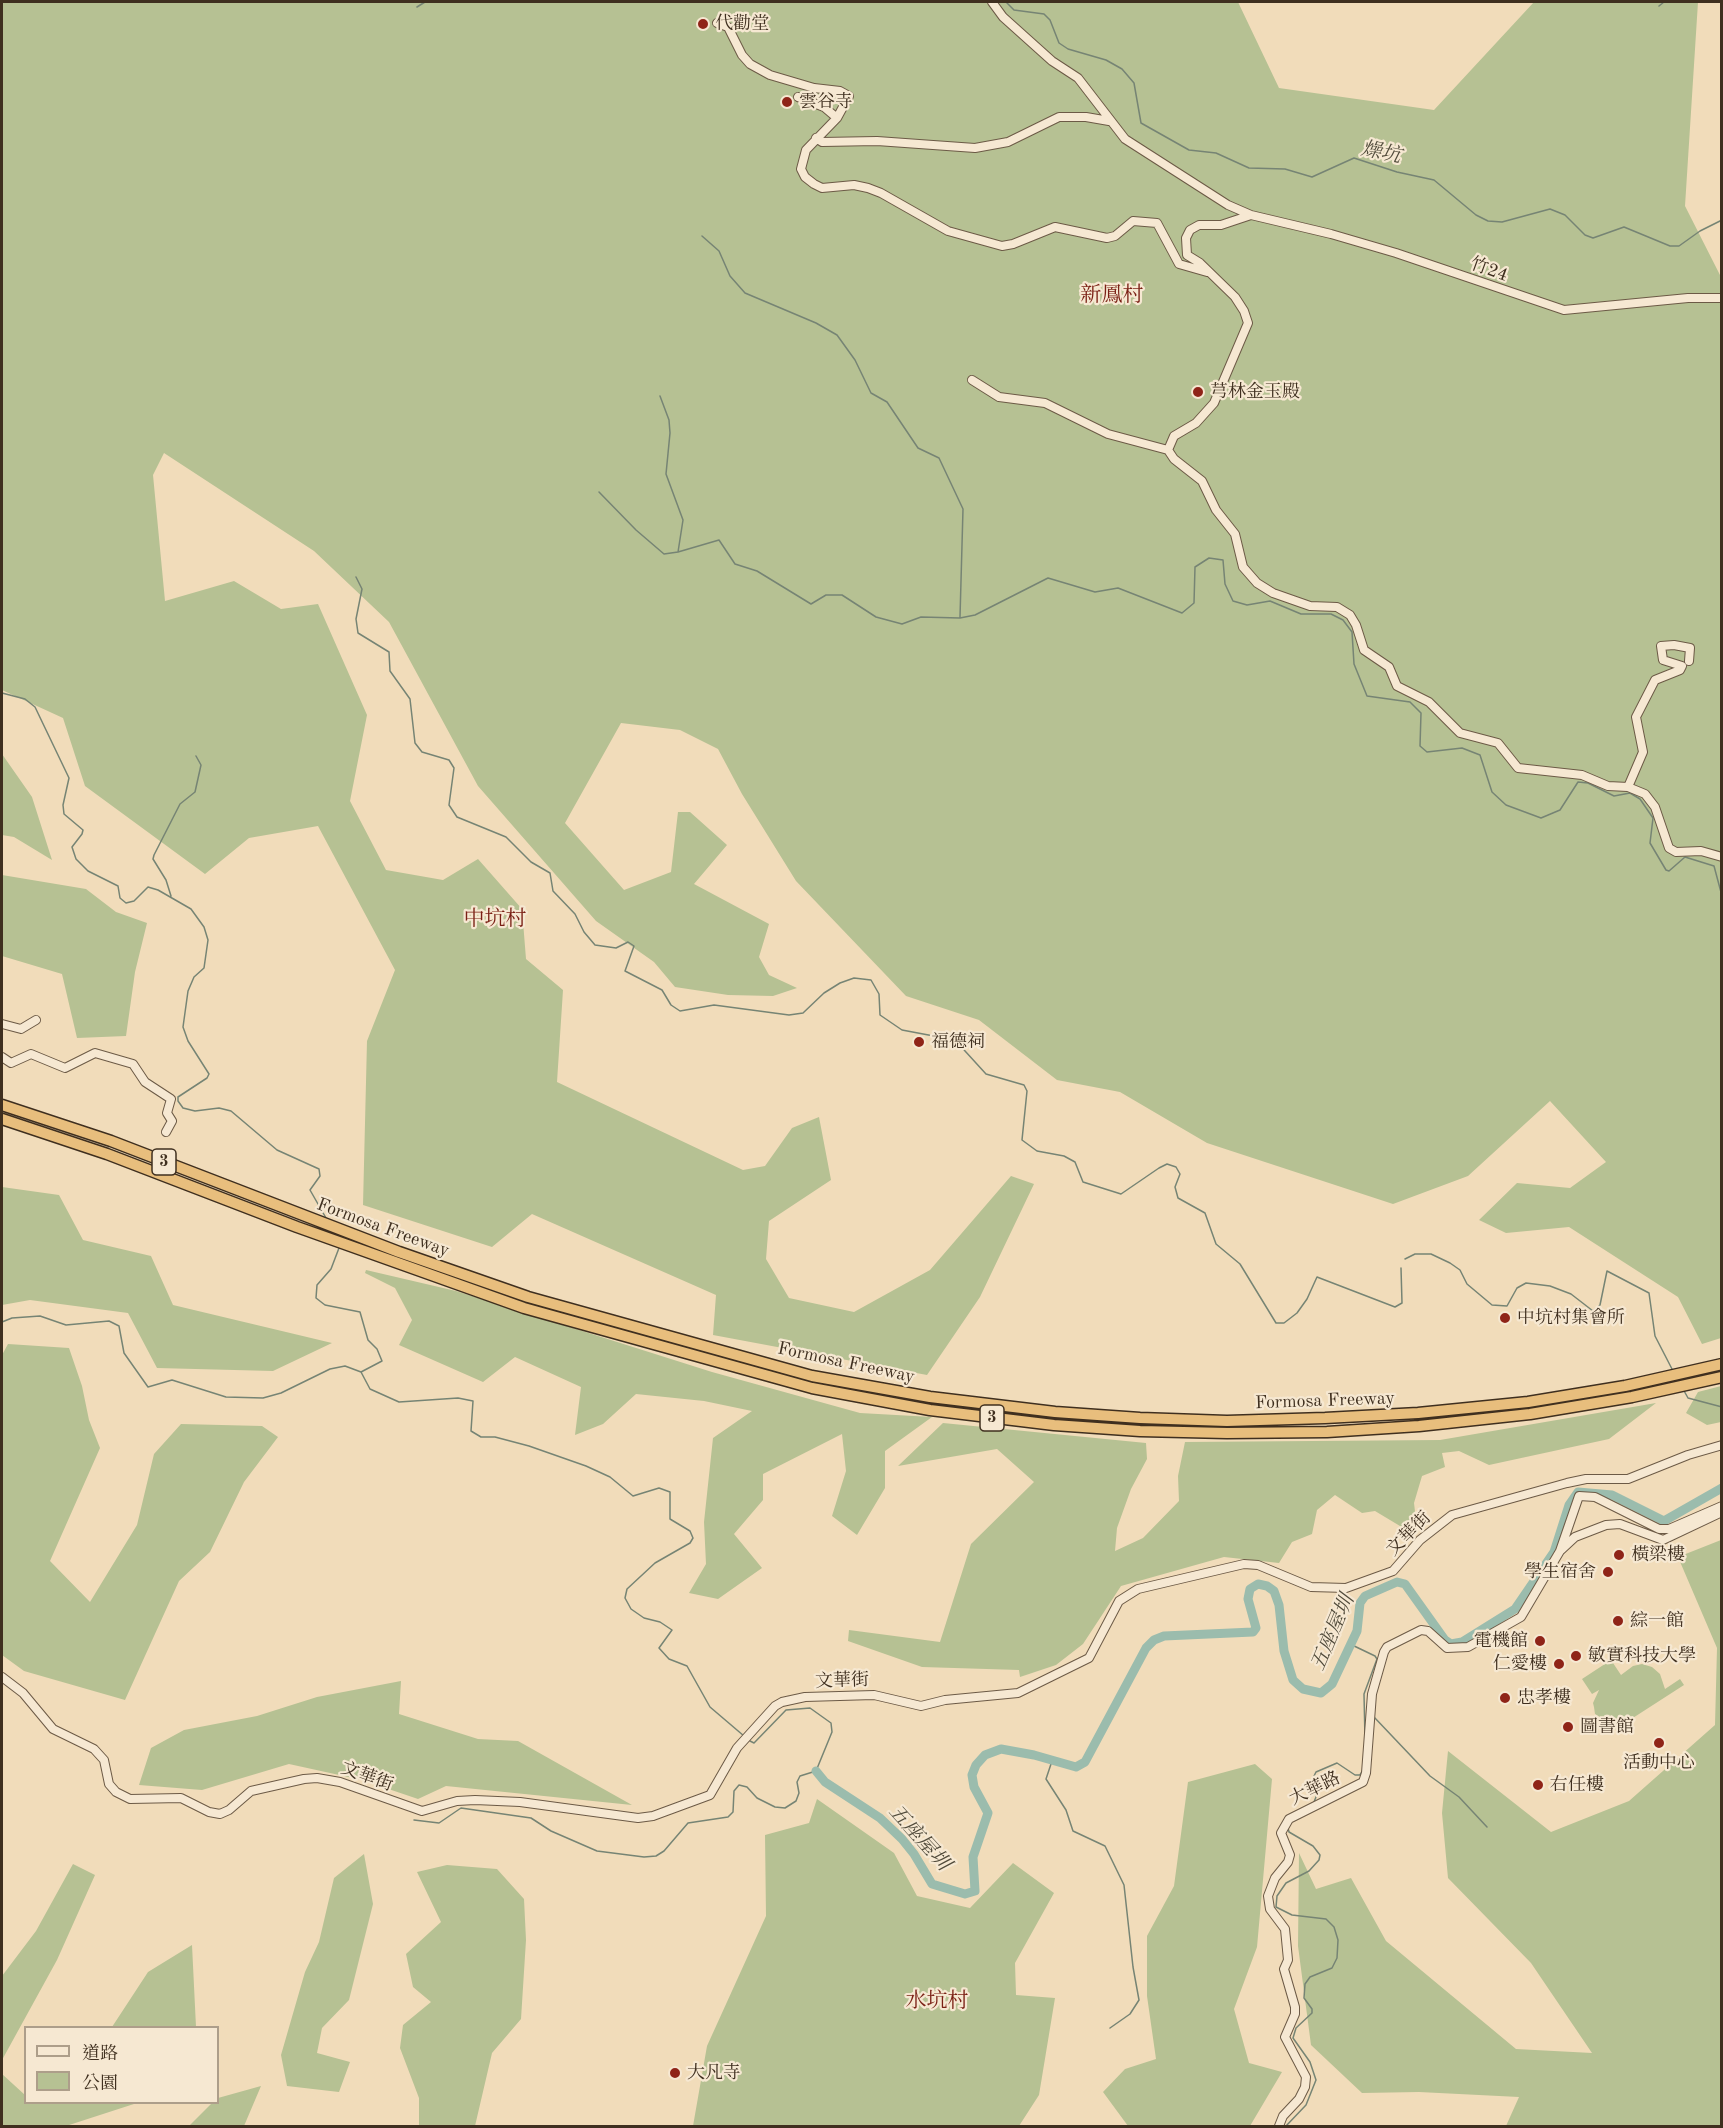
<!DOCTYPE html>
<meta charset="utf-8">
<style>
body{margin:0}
#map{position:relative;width:1723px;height:2128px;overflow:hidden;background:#f1dcba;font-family:"Old Standard TT","Noto Serif TC",serif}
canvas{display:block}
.frame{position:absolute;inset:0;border:3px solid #3f2f1f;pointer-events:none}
.legend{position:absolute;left:24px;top:2026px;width:195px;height:78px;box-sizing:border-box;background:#f6e8d2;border:2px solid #ad9e8a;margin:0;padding:8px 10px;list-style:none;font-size:18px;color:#3f2f1f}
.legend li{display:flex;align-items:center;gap:12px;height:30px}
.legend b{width:30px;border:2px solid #ad9e8a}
</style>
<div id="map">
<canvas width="1723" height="2128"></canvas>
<div class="frame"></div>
<ul class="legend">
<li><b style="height:8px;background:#f6e8d2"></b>道路</li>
<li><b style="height:16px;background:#b6c193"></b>公園</li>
</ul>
</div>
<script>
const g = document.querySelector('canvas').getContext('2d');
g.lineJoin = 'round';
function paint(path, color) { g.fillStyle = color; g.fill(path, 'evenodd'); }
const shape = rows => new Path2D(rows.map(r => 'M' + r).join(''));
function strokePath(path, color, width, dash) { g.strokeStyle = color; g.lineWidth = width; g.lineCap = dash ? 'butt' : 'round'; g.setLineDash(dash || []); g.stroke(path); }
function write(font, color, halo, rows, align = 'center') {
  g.font = font + ' "Old Standard TT","Noto Serif TC",serif'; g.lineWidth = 4.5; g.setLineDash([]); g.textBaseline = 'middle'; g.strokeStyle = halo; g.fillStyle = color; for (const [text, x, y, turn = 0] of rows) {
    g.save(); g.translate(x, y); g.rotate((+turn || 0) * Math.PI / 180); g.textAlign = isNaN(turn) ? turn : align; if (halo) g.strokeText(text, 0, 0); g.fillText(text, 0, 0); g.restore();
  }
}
const green = shape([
 [2,2,1238,2,1279,88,1434,110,1534,2,1698,2,1685,206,1722,279,1721,1338,1702,1344,1678,1297,1569,1227,1506,1233,1479,1220,1517,1183,1570,1188,1606,1162,1550,1101,1468,1176,1393,1204,1207,1143,1120,1092,1057,1080,979,1020,906,996,796,881,742,794,718,749,680,730,621,723,565,823,624,890,671,872,678,812,690,812,727,845,694,884,769,924,759,957,769,975,797,988,773,996,728,995,675,987,654,962,596,921,478,786,389,622,314,551,164,453,153,475,165,601,234,581,281,609,318,604,367,715,350,801,386,870,443,880,478,859,522,909,526,959,563,990,557,1082,743,1170,765,1166,792,1128,819,1117,831,1180,769,1221,766,1259,789,1298,854,1312,930,1270,1011,1176,1034,1184,980,1297,927,1375,713,1335,716,1295,532,1214,492,1247,363,1205,367,1041,395,970,318,826,249,838,205,874,85,786,63,718,2,690],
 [2,754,32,797,52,860,14,837,2,835],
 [2,875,86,889,116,912,147,923,135,972,126,1036,77,1038,62,974,2,956],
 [2,1187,59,1195,83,1240,151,1256,173,1305,332,1343,273,1371,157,1368,128,1313,30,1300,2,1305],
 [366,1270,456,1291,712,1372,860,1413,932,1417,885,1451,885,1488,857,1535,832,1516,846,1471,842,1434,763,1474,763,1500,734,1534,762,1568,718,1599,689,1593,706,1564,704,1522,713,1438,752,1411,704,1401,636,1394,603,1424,575,1435,581,1387,515,1357,483,1382,399,1345,412,1320,395,1288,365,1273],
 [8,1344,69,1348,82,1386,89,1420,100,1448,50,1561,90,1602,137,1525,154,1454,181,1424,262,1426,278,1437,244,1482,210,1552,179,1581,125,1700,24,1671,2,1655,2,1355],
 [1721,1386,1721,1422,1707,1425,1686,1413,1698,1392],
 [1656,1403,1609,1439,1489,1465,1459,1451,1442,1453,1445,1467,1422,1476,1414,1503,1416,1520,1413,1527,1400,1526,1375,1511,1362,1513,1335,1495,1317,1510,1312,1534,1292,1542,1279,1563,1224,1557,1121,1586,1083,1644,1056,1665,1020,1677,1019,1670,922,1667,848,1641,849,1630,940,1642,971,1544,1034,1482,997,1449,898,1466,943,1423,1146,1443,1147,1459,1131,1489,1117,1528,1115,1551,1143,1538,1179,1501,1178,1476,1185,1442,1440,1440],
 [1721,1540,1721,2126,1506,2126,1519,2097,1419,2092,1362,2093,1311,2045,1298,1946,1299,1853,1316,1889,1351,1878,1386,1941,1516,2049,1592,2053,1531,1963,1448,1878,1442,1813,1448,1751,1551,1832,1629,1801,1715,1725,1717,1648,1678,1557],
 [1611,1660,1621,1675,1633,1666,1642,1664,1652,1667,1660,1674,1665,1689,1680,1679,1684,1685,1608,1734,1604,1728,1611,1724,1595,1714,1594,1707,1593,1703,1599,1690,1592,1694,1582,1679],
 [401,1681,399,1714,478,1739,518,1741,632,1805,446,1786,418,1799,362,1780,289,1764,202,1790,139,1785,151,1748,184,1730,257,1716,317,1697],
 [1255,1764,1272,1779,1257,1947,1234,2009,1249,2063,1282,2072,1250,2126,1128,2126,1103,2092,1125,2069,1156,2059,1147,1996,1147,1936,1174,1886,1188,1782],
 [817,1799,894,1853,917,1896,970,1908,1013,1863,1054,1893,1015,1963,1016,1995,1055,1998,1039,2095,1019,2126,693,2126,707,2046,766,1916,765,1835,809,1823],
 [364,1854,373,1904,349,2000,322,2028,317,2053,350,2062,339,2092,287,2086,281,2055,305,1972,319,1942,334,1878],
 [73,1864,95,1875,57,1960,2,2060,2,1976,36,1931],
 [447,1865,497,1869,524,1899,526,1940,521,2019,492,2053,475,2126,419,2126,419,2098,400,2048,403,2025,431,2002,413,1987,406,1954,441,1922,417,1872],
 [192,1945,196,2027,112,2027,148,1972],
 [2,2074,25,2095,26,2102,137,2103,66,2126,2,2126],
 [261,2086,244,2126,189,2126,212,2103,218,2102,218,2098]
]);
const stream = shape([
 [1006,2,1014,10,1044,14,1050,20,1059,43,1068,49,1106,60,1122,69,1134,83,1141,123,1189,150,1216,153,1249,168,1285,169,1312,177,1354,158,1397,172,1434,180,1476,215,1488,221,1502,222,1550,209,1565,215,1585,235,1593,238,1624,227,1670,246,1679,246,1700,231,1722,220],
 [1659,6,1664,2],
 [417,7,425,2],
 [702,236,719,251,730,276,745,293,816,323,837,335,855,360,871,393,887,402,918,448,939,458,963,509,960,617],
 [660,396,669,420,670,433,666,474,683,520,678,552,719,540,735,564,757,571,811,604,826,595,842,595,876,617,902,624,921,617,960,618,975,615,1048,578,1095,592,1118,588,1182,613,1194,603,1195,567,1209,558,1223,560,1225,584,1233,601,1247,605,1270,601,1301,614,1331,614,1343,620,1352,632,1354,664,1367,696,1410,702,1421,713,1420,746,1427,752,1462,748,1480,755,1492,792,1506,805,1541,818,1560,810,1578,782,1588,783,1614,796,1630,793,1640,799,1653,818,1650,843,1666,870,1669,871,1685,857,1714,866,1722,896],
 [599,492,636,530,664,554,678,552],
 [356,577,362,589,356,619,358,633,389,652,390,671,410,699,415,743,422,752,449,760,454,768,449,805,457,817,506,837,531,862,550,873,553,891,575,914,584,932,595,945,616,948,628,942,634,946,625,971,662,990,671,1005,680,1011,714,1005,789,1015,803,1013,824,993,840,983,854,978,871,980,879,994,880,1015,902,1030,955,1040,986,1074,1024,1085,1027,1091,1022,1140,1037,1151,1064,1156,1075,1162,1083,1182,1121,1194,1159,1168,1167,1164,1176,1167,1180,1174,1175,1187,1178,1198,1205,1213,1216,1244,1240,1264,1276,1323,1284,1323,1297,1313,1307,1299,1317,1277,1395,1307,1402,1303,1401,1268],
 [2,693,25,699,35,707,69,778,63,805,64,814,83,830,82,834,72,847,76,859,88,871,118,886,120,898,126,903,134,901,148,887,158,890,191,909,204,927,208,940,204,968,194,977,188,991,183,1027,188,1041,209,1074,207,1078,178,1097,178,1101,183,1108,195,1111,219,1108,231,1111,277,1150,319,1169,320,1176,310,1190,326,1218],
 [171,896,166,880,153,859,154,855,180,804,195,792,201,765,196,756],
 [339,1248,331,1269,317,1285,316,1298,325,1305,360,1312,368,1340,377,1349,382,1361,361,1372,370,1389,399,1402,458,1398,473,1401,471,1431,481,1437,495,1437,529,1446,586,1466,610,1477,633,1496,659,1488,670,1492,670,1519,690,1531,693,1538,690,1543,655,1563,627,1589,625,1598,631,1609,644,1618,660,1622,672,1630,659,1648,669,1659,687,1666,710,1707,744,1736],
 [1405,1259,1415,1254,1431,1254,1450,1263,1460,1270,1467,1284,1492,1305,1507,1306,1517,1288,1526,1283,1550,1286,1571,1294,1593,1311,1600,1305,1607,1271,1649,1293,1655,1336,1672,1369],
 [2,1322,12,1318,40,1316,66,1325,109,1321,119,1326,124,1353,148,1387,172,1380,226,1397,263,1398,281,1393,330,1369,345,1366,361,1372],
 [1683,1389,1688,1398,1722,1407],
 [1350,1644,1375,1656,1377,1659,1364,1694,1365,1739],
 [1374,1717,1430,1776,1459,1797,1487,1827],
 [1052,1761,1046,1779,1066,1810,1073,1831,1105,1846,1124,1885,1133,1967,1139,2000,1130,2014,1110,2028],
 [1314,1802,1316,1797,1313,1778,1316,1772,1337,1763,1355,1775,1360,1775,1363,1770],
 [414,1820,439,1823,461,1808,531,1818,551,1831,597,1851,644,1857,656,1856,664,1851,688,1823,728,1817,733,1812,734,1791,739,1785,747,1787,757,1798,775,1807,785,1808,796,1801,799,1793,797,1782,800,1776,816,1771,832,1732,831,1723,810,1708,786,1710,754,1743,750,1741],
 [1286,2126,1306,2105,1316,2080,1310,2062,1293,2038,1296,2028,1312,2013,1312,2009,1304,1998,1305,1984,1310,1977,1332,1968,1337,1958,1338,1940,1334,1927,1326,1919,1292,1915,1276,1907,1277,1896,1286,1883,1309,1871,1319,1860,1320,1855,1313,1846,1289,1832,1288,1828]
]);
const river = shape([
 [816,1771,825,1782,880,1818,902,1839,914,1854,932,1884,965,1894,975,1891,973,1857,988,1813,974,1787,972,1775,976,1765,985,1755,1001,1749,1034,1755,1076,1767,1085,1762,1146,1648,1154,1640,1164,1636,1253,1632,1256,1628,1248,1599,1250,1589,1258,1584,1267,1586,1274,1591,1279,1605,1284,1651,1293,1680,1303,1689,1321,1693,1332,1684,1357,1631,1360,1603,1365,1596,1397,1582,1405,1584,1445,1640,1451,1644,1462,1642,1515,1609,1554,1552,1569,1505,1578,1492,1612,1495,1664,1521,1722,1488]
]);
const minor = shape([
 [992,2,1003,17,1052,61,1078,78,1125,139,1228,205,1251,215,1331,234,1396,253,1564,310,1688,298,1722,298],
 [717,23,728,27,742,55,750,64,770,75,814,88,840,91,849,96,837,118,806,150,801,169,805,177,814,184,822,188,854,185,868,188,881,193,948,231,1002,246,1013,244,1055,227,1107,238,1115,236,1133,221,1157,223,1179,264,1207,272],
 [798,97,824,107,837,118],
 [816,138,822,142,877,141,975,148,1008,142,1059,117,1086,117,1109,121],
 [1251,215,1221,225,1199,225,1190,230,1186,238,1187,255,1200,263,1235,297,1244,311,1248,323,1214,403,1196,423,1174,436,1168,450,1174,459,1202,481,1216,510,1235,534,1243,567,1257,583,1273,593,1310,606,1337,607,1350,615,1356,625,1364,650,1389,667,1397,686,1429,702,1460,733,1498,743,1518,768,1582,775,1608,786,1628,787,1645,794,1655,807,1669,848,1676,852,1701,851,1722,857],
 [972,380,999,397,1045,403,1108,434,1168,450],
 [1628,787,1643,752,1636,717,1655,680,1680,670,1682,666,1663,660,1661,646,1674,645,1690,648,1689,661],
 [2,1024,21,1029,36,1020],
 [2,1057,11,1063,31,1054,65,1068,95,1053,133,1064,145,1082,171,1099,167,1113,172,1121,166,1132],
 [1561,1550,1575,1537,1606,1525,1620,1524,1663,1540,1722,1512],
 [2,1677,23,1693,53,1729,94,1749,104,1760,109,1784,116,1792,130,1799,181,1798,209,1812,220,1814,229,1810,251,1791,304,1779,317,1778,340,1782,422,1811,457,1801,475,1800,520,1802,638,1818,653,1816,710,1795,737,1748,775,1706,782,1702,805,1697,874,1695,921,1706,945,1700,1018,1693,1089,1658,1119,1601,1138,1589,1244,1564,1258,1565,1311,1587,1346,1588,1393,1571,1420,1540,1452,1515,1567,1483,1586,1479,1628,1479,1688,1455,1722,1445],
 [1279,2126,1283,2116,1299,2099,1305,2087,1306,2077,1285,2037,1295,2014,1295,2007,1284,1969,1288,1960,1285,1929,1270,1909,1268,1896,1275,1878,1288,1862,1290,1855,1281,1833,1289,1819,1363,1782,1366,1773,1372,1694,1384,1652,1387,1647,1421,1630,1428,1631,1447,1648,1468,1647,1521,1617,1560,1551,1579,1496,1595,1497,1659,1529,1669,1529,1722,1506]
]);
const highway = shape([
 [2,1105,111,1141,399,1252,528,1297,812,1376,930,1397,1055,1412,1140,1418,1227,1421,1325,1418,1418,1413,1528,1402,1625,1386,1722,1364],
 [2,1119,107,1154,297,1227,524,1308,812,1388,930,1410,1054,1425,1140,1431,1227,1433,1327,1432,1419,1426,1530,1414,1632,1397,1722,1377]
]);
const markers = [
 [703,24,6,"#8f2418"],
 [787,102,6,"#8f2418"],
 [1198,392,6,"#8f2418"],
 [919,1042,6,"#8f2418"],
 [1505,1318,6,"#8f2418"],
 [1619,1555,6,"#8f2418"],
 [1608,1572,6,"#8f2418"],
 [1618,1621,6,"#8f2418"],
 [1540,1641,6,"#8f2418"],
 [1576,1656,6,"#8f2418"],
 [1559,1664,6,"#8f2418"],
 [1505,1698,6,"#8f2418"],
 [1568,1727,6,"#8f2418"],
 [1659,1743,6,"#8f2418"],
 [1538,1785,6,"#8f2418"],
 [675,2073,6,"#8f2418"]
];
const shields = [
 [164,1162,24],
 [992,1418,24]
];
const shieldNames = [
 ["3",164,1162],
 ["3",992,1418]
];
const poiNames = [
 ["代勸堂",715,24],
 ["雲谷寺",799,102],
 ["芎林金玉殿",1210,392],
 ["福德祠",931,1042],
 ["中坑村集會所",1517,1318],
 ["橫梁樓",1631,1555],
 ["學生宿舍",1596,1572,"right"],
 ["綜一館",1630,1621],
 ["電機館",1528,1641,"right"],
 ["敏實科技大學",1588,1656],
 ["仁愛樓",1547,1664,"right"],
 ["忠孝樓",1517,1698],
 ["圖書館",1580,1727],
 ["活動中心",1659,1763,"center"],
 ["右任樓",1550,1785],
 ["大凡寺",687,2073]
];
const streetNames = [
 ["竹24",1489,270,20],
 ["Formosa Freeway",383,1228,20],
 ["Formosa Freeway",846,1363,12],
 ["Formosa Freeway",1325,1401,-2],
 ["文華街",1409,1534,-45],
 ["文華街",842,1681,-2],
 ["文華街",367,1777,20],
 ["大華路",1315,1789,-26]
];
const waterNames = [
 ["燥坑",1381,153,12],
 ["五座屋圳",1333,1633,-67],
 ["五座屋圳",919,1838,48]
];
const quarterNames = [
 ["新鳳村",1112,295],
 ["中坑村",495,919],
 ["水坑村",937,2001]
];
paint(green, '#b6c193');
strokePath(stream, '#768474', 1.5);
strokePath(river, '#9bbcad', 9);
strokePath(minor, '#6c5a46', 10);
strokePath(highway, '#3f2f1f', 13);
strokePath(minor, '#f6e8d2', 8);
strokePath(highway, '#e8be7d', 10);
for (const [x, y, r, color] of markers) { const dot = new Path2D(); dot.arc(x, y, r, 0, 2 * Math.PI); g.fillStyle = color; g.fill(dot); strokePath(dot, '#f6e8d2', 2); }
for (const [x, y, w] of shields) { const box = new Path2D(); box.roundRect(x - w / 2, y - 13, w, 26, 4.5); g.fillStyle = '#f6e8d2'; g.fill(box); strokePath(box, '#3f2f1f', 1.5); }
write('bold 16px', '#3f2f1f', null, shieldNames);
write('18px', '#3f2f1f', '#f6e8d2', poiNames, 'left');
write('18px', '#3f2f1f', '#f6e8d2', streetNames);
write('italic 20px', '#514b3b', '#f6e8d2', waterNames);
write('21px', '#7a1f14', '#f6e8d2', quarterNames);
</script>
